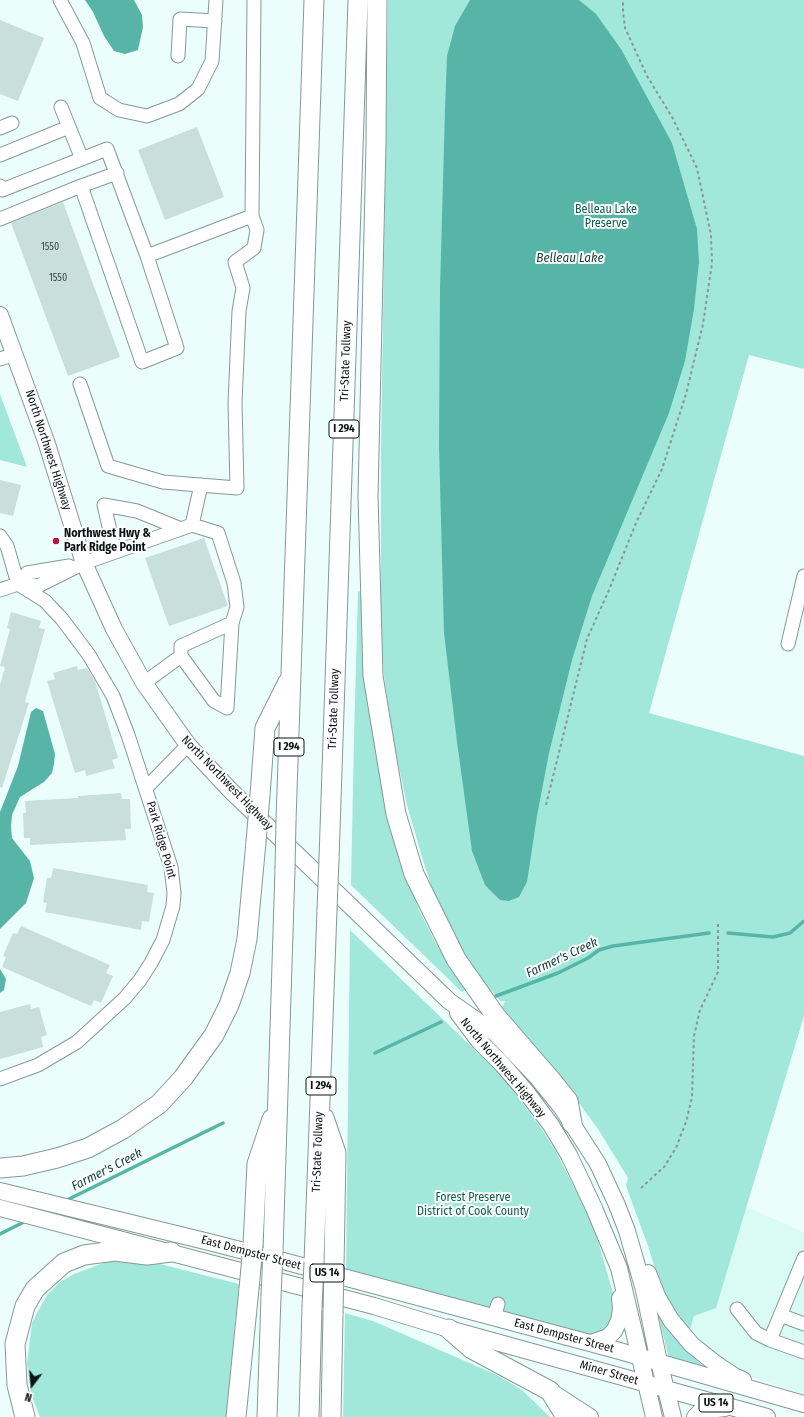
<!DOCTYPE html>
<style>
body{margin:0}
#map{position:relative;width:804px;height:1417px;overflow:hidden;background:#ecfefb;font-family:"Fira Sans Condensed",sans-serif}
canvas{display:block}
.north{position:absolute;left:12px;top:1365px;width:40px;height:40px;-webkit-text-stroke:3px #fff;paint-order:stroke;rotate:196deg;font-size:11px;font-weight:700;line-height:16px;text-align:center;color:#0c1413}
.north::after{content:'';display:block;margin:auto;width:14px;height:18px;background:#0c1413;clip-path:polygon(50% 0,100% 100%,50% 72%,0 100%)}
</style>
<div id="map">
<canvas width="804" height="1417"></canvas>
<div class="north">N</div>
</div>
<script>
const g = document.querySelector('canvas').getContext('2d');
g.lineJoin = 'round';
function paint(path, color) { g.fillStyle = color; g.fill(path, 'evenodd'); }
const shape = rows => new Path2D(rows.map(r => 'M' + r).join(''));
function strokePath(path, color, width, dash) { g.strokeStyle = color; g.lineWidth = width; g.lineCap = dash ? 'butt' : 'round'; g.setLineDash(dash || []); g.stroke(path); }
function write(font, color, halo, rows, align = 'center') {
  g.font = font + ' "Fira Sans Condensed",sans-serif'; g.lineWidth = 4; g.setLineDash([]); g.textBaseline = 'middle'; g.strokeStyle = halo; g.fillStyle = color; for (const [text, x, y, turn = 0] of rows) {
    g.save(); g.translate(x, y); g.rotate((+turn || 0) * Math.PI / 180); g.textAlign = isNaN(turn) ? turn : align; if (halo) g.strokeText(text, 0, 0); g.fillText(text, 0, 0); g.restore();
  }
}
const built = shape([
 [746,1207,804,1232,804,1395,744,1374,719,1360,689,1333,700,1299,716,1308]
]);
const green = shape([
 [388,0,804,0,804,369,749,355,649,713,804,756,804,1016,716,1308,694,1316,689,1333,675,1316,661,1288,648,1246,626,1186,628,1178,598,1129,568,1088,500,1011,505,1001,500,1001,492,991,485,994,437,904,422,857,407,805,393,738,384,676,381,626,381,448],
 [0,394,27,467,0,460],
 [358,591,361,592,363,657,373,735,382,787,402,861,419,910,435,942,466,990,462,992,351,885,354,738],
 [350,930,503,1077,539,1125,555,1150,586,1210,598,1241,615,1300,616,1310,607,1328,602,1331,592,1334,585,1335,346,1270],
 [123,1260,144,1260,239,1284,226,1417,40,1417,31,1394,27,1363,32,1323,38,1311,47,1295,60,1282,74,1274,109,1261],
 [657,1311,685,1349,704,1367,669,1358],
 [345,1313,373,1321,497,1375,522,1390,550,1417,343,1417]
]);
const water = shape([
 [85,0,134,0,142,15,143,27,138,50,125,54,114,51,104,36,93,12],
 [470,0,579,0,596,14,621,49,672,143,697,229,699,262,694,309,685,361,669,413,592,596,572,660,549,753,537,816,527,882,519,897,509,901,500,900,485,885,472,851,457,742,444,633,439,446,440,289,445,110,447,56,455,26],
 [36,708,43,711,55,754,54,764,52,773,44,782,20,797,12,815,11,827,12,838,30,861,34,878,26,903,0,929,0,812,18,766,31,712],
 [0,969,6,979,4,990,0,993]
]);
const stream = shape([
 [728,933,773,937,790,933,804,921],
 [496,996,558,973,588,958,599,950,613,946,709,933],
 [375,1053,441,1022],
 [65,1201,223,1123],
 [0,1234,26,1221]
]);
const building = shape([
 [0,20,44,38,18,101,0,94],
 [197,127,224,197,165,220,138,150],
 [63,202,120,357,68,376,11,223],
 [0,480,21,485,13,516,0,513],
 [204,538,228,606,169,626,145,558],
 [11,612,41,621,39,628,45,629,25,702,29,703,2,788,0,787,0,685,5,667,0,666,10,629,7,628],
 [77,666,78,670,87,668,95,681,118,758,112,760,115,768,86,776,85,770,75,773,47,681,55,679,53,673],
 [121,793,122,799,130,799,131,829,125,829,126,840,30,845,30,838,24,838,23,813,26,813,25,801,78,798,78,796],
 [53,868,148,885,147,892,154,893,149,922,142,921,141,930,45,912,47,903,43,902,47,878,51,878],
 [21,926,110,965,106,973,113,976,101,1003,94,1000,91,1006,2,967,6,957,3,956,13,933,17,934],
 [30,1004,31,1009,39,1007,47,1035,41,1037,43,1047,0,1059,0,1012]
]);
const path = shape([
 [546,805,587,639,609,590,636,523,662,469,686,394,703,324,712,263,711,235,697,168,672,117,647,76,625,28,623,12,623,0],
 [641,1188,664,1167,676,1148,686,1122,692,1097,694,1036,700,1010,718,972,718,921]
]);
const minor = shape([
 [60,0,83,43,100,98,119,110,147,116,179,104,198,89,212,61,216,0],
 [178,56,180,19,215,21],
 [61,107,82,159],
 [0,128,12,123],
 [0,155,69,127],
 [117,173,81,186,142,362,177,348,147,256],
 [0,186,2,190,107,149,147,256,252,216,254,0],
 [0,219,81,186],
 [0,359,15,354],
 [80,384,108,466,163,482,237,488,235,403,239,311,243,288,235,262,254,248,257,230,252,216],
 [0,536,7,546,18,584],
 [115,552,104,505,137,511,181,529],
 [18,584,27,573,69,566],
 [0,590,18,584,38,586,84,563,192,525],
 [788,644,804,576],
 [181,656,181,646,232,623],
 [144,683,181,656,214,701,227,708,232,623,237,607,234,583,218,533,192,525,201,485],
 [146,788,188,745],
 [0,1079,38,1065,77,1042,125,998,140,980,151,963,163,940,173,906,174,893,171,867,128,735,113,696,89,655,62,619,45,601,18,584],
 [804,1258,770,1340,804,1352],
 [737,1309,756,1333,770,1340],
 [780,1315,804,1324],
 [494,1317,498,1304]
]);
const major = shape([
 [0,315,46,441,84,563,114,629,144,683,188,745,231,791,449,1001,496,1034,537,1077,562,1108,598,1164,617,1205,627,1231,644,1290,659,1362,673,1417],
 [458,1013,479,1041,502,1064,527,1093,551,1125,569,1155,594,1208,619,1268,654,1417],
 [0,1191,209,1242,287,1262,616,1350,804,1404],
 [0,1208,374,1306,449,1329,767,1417],
 [648,1273,657,1296,671,1320,692,1345,716,1364,734,1376,743,1380],
 [591,1343,608,1337,614,1331,619,1321,621,1309,620,1298],
 [550,1391,590,1417],
 [695,1417,701,1411,725,1408]
]);
const highway = shape([
 [377,0,376,143,368,496,373,676,396,814,414,874,456,959,495,1015,552,1081,568,1101,572,1123],
 [260,795,265,728,288,682],
 [286,820,314,0],
 [329,859,358,0],
 [324,1118,336,1153,334,1267],
 [0,1168,23,1166,57,1158,88,1148,123,1129,159,1104,183,1078,214,1035,229,1005,240,973,247,939,256,842],
 [253,1245,257,1164,272,1119],
 [273,1251,285,869],
 [314,1262,327,910],
 [449,1329,472,1349,550,1391,566,1417],
 [25,1417,17,1385,15,1344,25,1306,35,1289,64,1263,84,1255,115,1251,147,1255,171,1252],
 [236,1417,249,1289],
 [267,1417,271,1296],
 [309,1417,312,1307],
 [331,1417,333,1313]
]);
const highwayBridge = shape([
 [256,842,260,795],
 [285,869,286,820],
 [327,910,329,859],
 [249,1289,253,1245],
 [271,1296,273,1251],
 [312,1307,314,1262],
 [333,1313,334,1267]
]);
const markers = [
 [56,541,4,"#ae193d"]
];
const numberNames = [
 ["1550",50,247],
 ["1550",58,278]
];
const shields = [
 [344,429,30],
 [289,747,30],
 [321,1086,30],
 [327,1273,34],
 [716,1403,34]
];
const shieldNames = [
 ["I 294",344,429],
 ["I 294",289,747],
 ["I 294",321,1086],
 ["US 14",327,1273],
 ["US 14",716,1403]
];
const parkNames = [
 ["Belleau Lake",606,210],
 ["Preserve",606,224],
 ["Forest Preserve",473,1198],
 ["District of Cook County",473,1212]
];
const streetNames = [
 ["Tri-State Tollway",346,361,-88],
 ["North Northwest Highway",48,450,72],
 ["Tri-State Tollway",334,709,-88],
 ["North Northwest Highway",227,783,46],
 ["Park Ridge Point",161,840,74],
 ["North Northwest Highway",503,1068,50],
 ["Tri-State Tollway",318,1152,-88],
 ["East Dempster Street",251,1253,15],
 ["East Dempster Street",564,1336,15],
 ["Miner Street",609,1373,16]
];
const poiNames = [
 ["Northwest Hwy &",64,534],
 ["Park Ridge Point",64,548]
];
const waterNames = [
 ["Belleau Lake",570,258],
 ["Farmer's Creek",562,958,-25],
 ["Farmer's Creek",107,1170,-27]
];
paint(built, '#dafaf4');
paint(green, '#a1e8db');
paint(water, '#57b5a7');
strokePath(stream, '#57b5a7', 3.5);
paint(building, '#c9dfdb');
strokePath(minor, '#849995', 15);
strokePath(major, '#849995', 18);
strokePath(highway, '#849995', 21);
strokePath(path, '#889593', 2, [3, 3]);
strokePath(minor, '#fff', 13);
strokePath(major, '#fff', 16);
strokePath(highway, '#fff', 19);
strokePath(highwayBridge, '#849995', 21, []);
strokePath(highwayBridge, '#fff', 19);
for (const [x, y, r, color] of markers) { const dot = new Path2D(); dot.arc(x, y, r, 0, 2 * Math.PI); g.fillStyle = color; g.fill(dot); strokePath(dot, '#fff', 1.5); }
write('10px', '#3b4745', null, numberNames);
for (const [x, y, w] of shields) { const box = new Path2D(); box.roundRect(x - w / 2, y - 9, w, 18, 3); g.fillStyle = '#fff'; g.fill(box); strokePath(box, '#0c1413', 1); }
write('bold 11px', '#0c1413', null, shieldNames);
write('12px', '#0e5e54', '#fff', parkNames);
write('12px', '#0c1413', '#fff', streetNames);
write('bold 12px', '#0c1413', '#fff', poiNames, 'left');
write('italic 13px', '#18433d', '#fff', waterNames);
</script>
